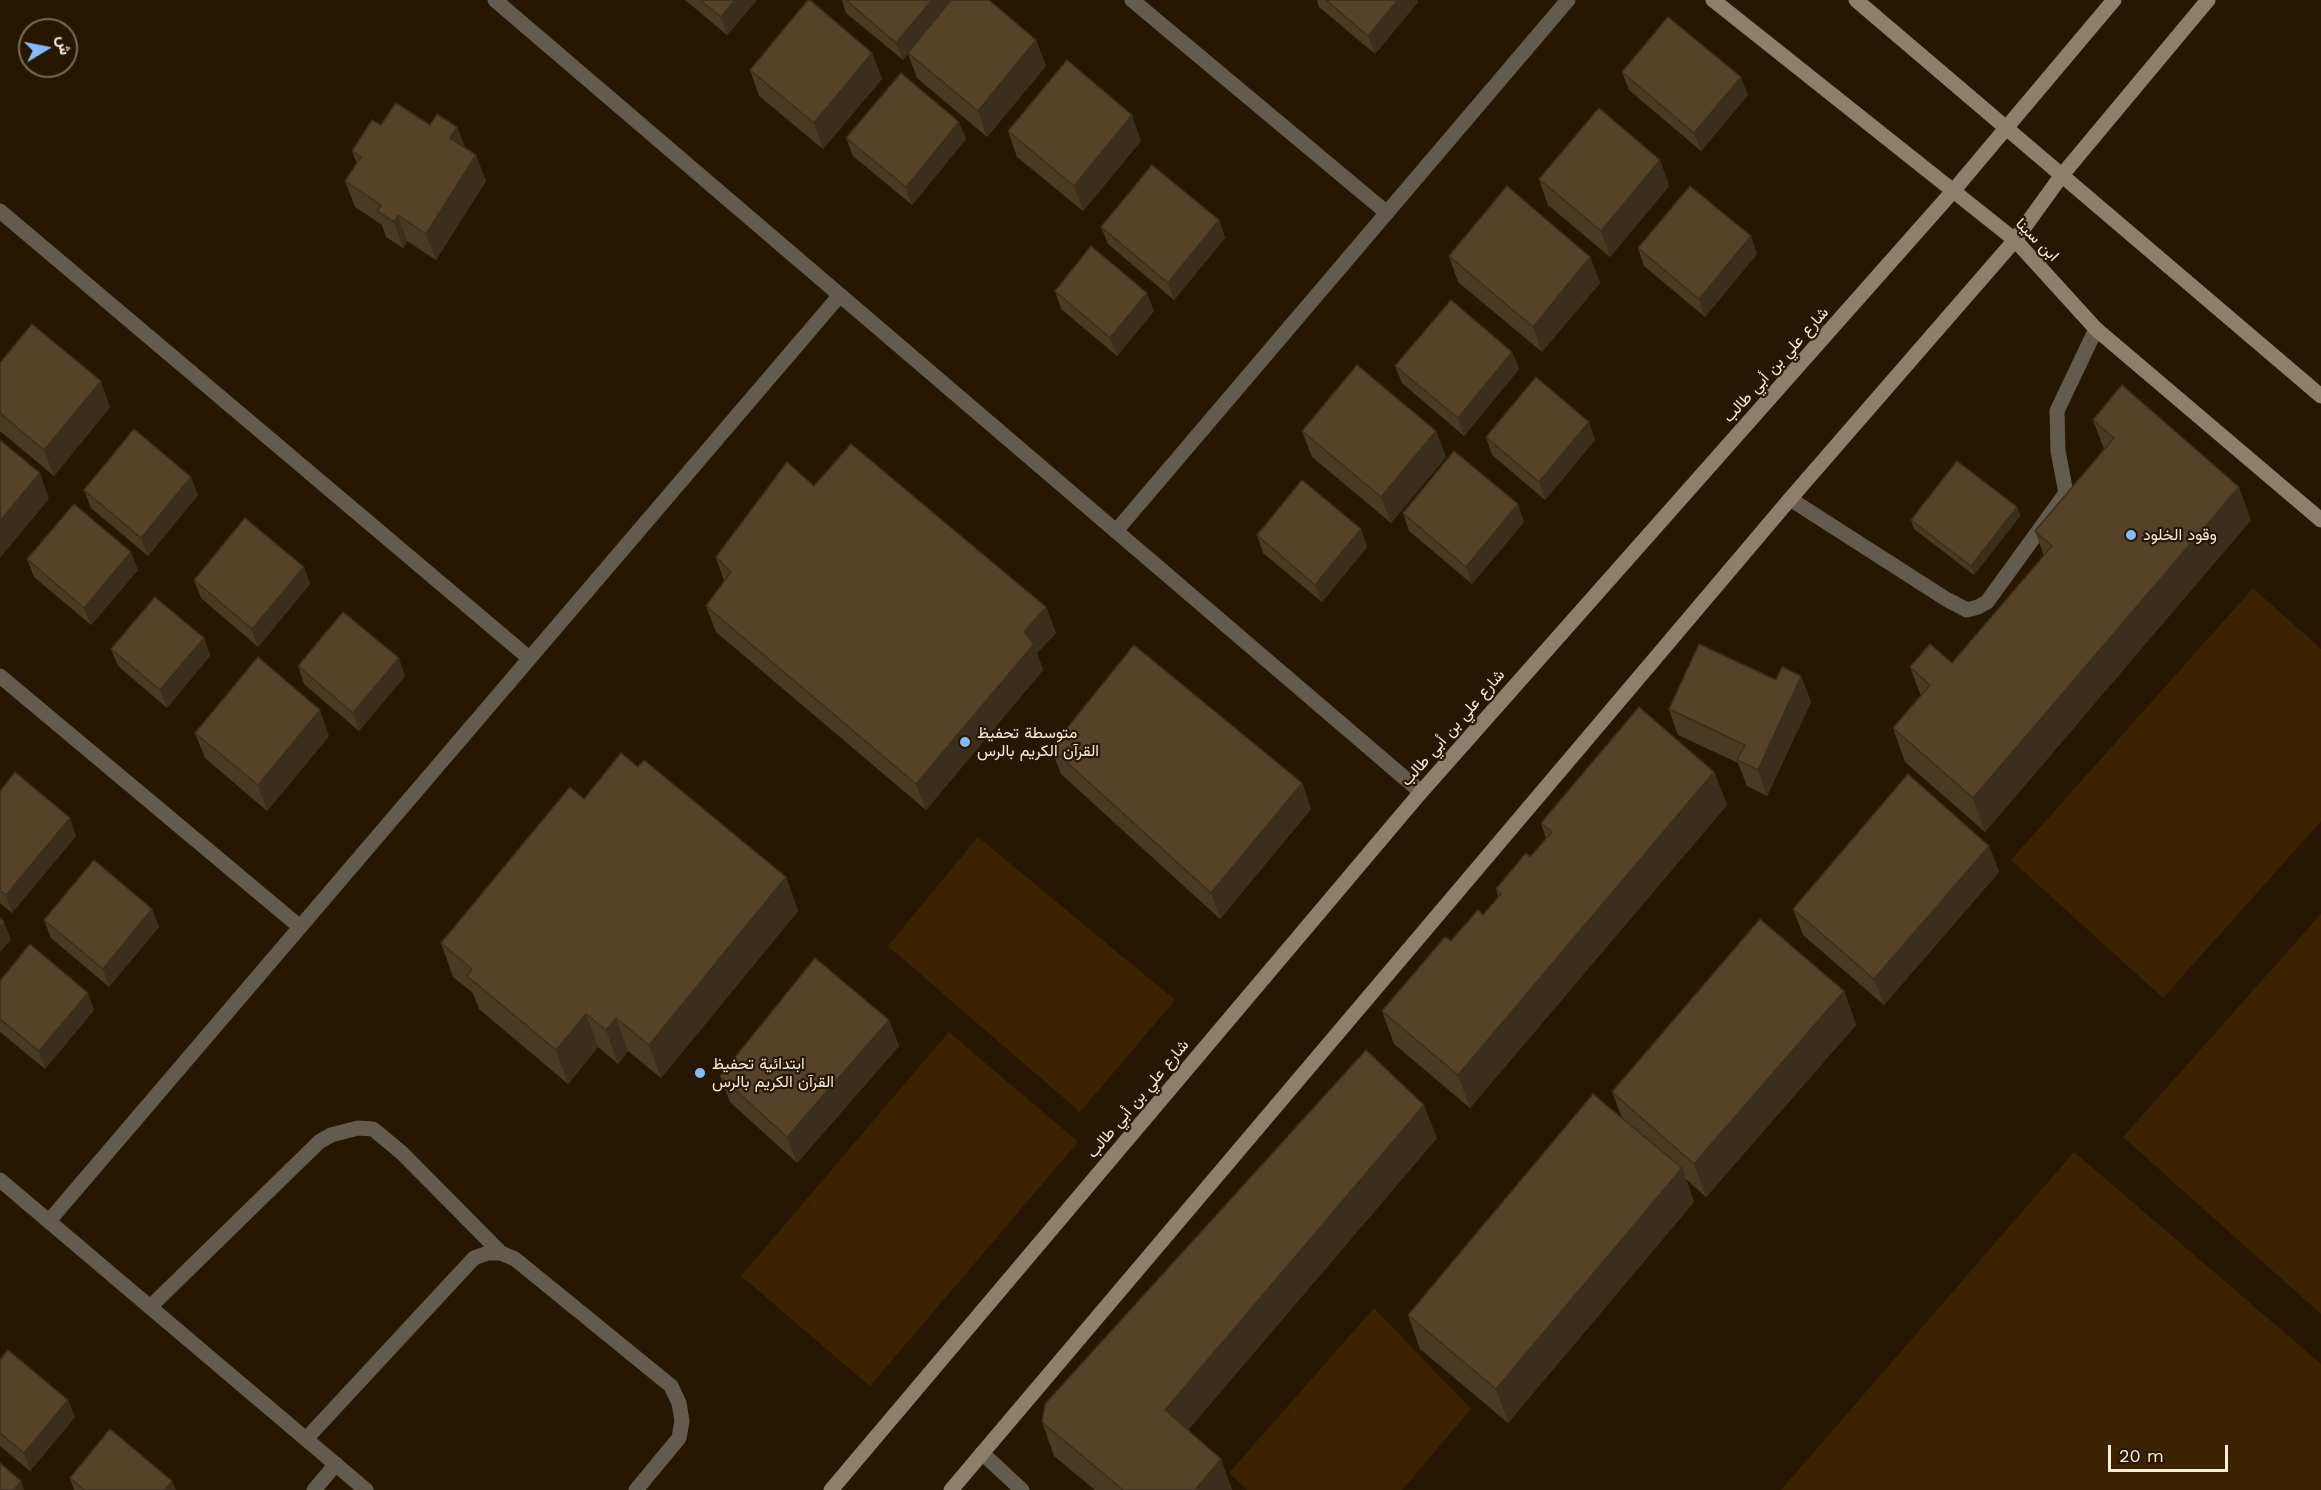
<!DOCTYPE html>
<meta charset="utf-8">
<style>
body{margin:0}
#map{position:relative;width:2321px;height:1490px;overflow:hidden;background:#281700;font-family:"Work Sans",Vazirmatn,sans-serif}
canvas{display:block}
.north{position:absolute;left:18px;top:18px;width:60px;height:60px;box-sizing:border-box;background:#281700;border:2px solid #7b6c58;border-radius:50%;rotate:80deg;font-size:16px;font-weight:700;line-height:24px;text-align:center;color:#f8ecdd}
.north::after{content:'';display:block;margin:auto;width:21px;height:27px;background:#85bbfb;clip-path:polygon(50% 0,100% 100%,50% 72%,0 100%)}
.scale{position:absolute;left:2108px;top:1445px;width:120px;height:27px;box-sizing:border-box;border:3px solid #f8ecdd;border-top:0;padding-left:8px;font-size:18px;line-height:21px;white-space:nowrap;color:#f8ecdd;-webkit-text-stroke:4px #281700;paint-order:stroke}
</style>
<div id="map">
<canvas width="2321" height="1490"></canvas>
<div class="north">ش</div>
<div class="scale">20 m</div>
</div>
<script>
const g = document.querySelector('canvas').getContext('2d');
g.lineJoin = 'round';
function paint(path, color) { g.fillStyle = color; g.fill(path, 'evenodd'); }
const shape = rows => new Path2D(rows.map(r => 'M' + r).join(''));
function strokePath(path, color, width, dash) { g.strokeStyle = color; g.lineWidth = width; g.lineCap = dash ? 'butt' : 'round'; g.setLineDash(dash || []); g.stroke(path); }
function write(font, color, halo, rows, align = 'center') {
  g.font = font + ' "Work Sans",Vazirmatn,sans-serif'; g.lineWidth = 4.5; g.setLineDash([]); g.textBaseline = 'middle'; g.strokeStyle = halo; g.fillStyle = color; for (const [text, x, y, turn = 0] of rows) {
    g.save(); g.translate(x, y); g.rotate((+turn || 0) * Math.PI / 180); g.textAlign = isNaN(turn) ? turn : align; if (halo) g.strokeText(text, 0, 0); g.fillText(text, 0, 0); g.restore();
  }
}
const green = shape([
 [2253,588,2321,649,2321,821,2163,998,2011,860],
 [978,837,1175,1000,1080,1112,888,946],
 [2321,914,2321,1314,2123,1137],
 [949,1032,1078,1142,870,1386,741,1276],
 [2074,1152,2321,1364,2321,1490,1781,1490],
 [1374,1308,1471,1409,1402,1490,1247,1490,1229,1473]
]);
const lane = shape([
 [1790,499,1946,599,1967,610,1978,607,1987,602,2066,493,2058,451,2057,411,2096,329],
 [150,1307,319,1142,331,1135,358,1128,373,1129,402,1153,501,1253],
 [306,1439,474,1258,488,1253,501,1253,515,1259,671,1386,679,1403,682,1421,679,1438,636,1490]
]);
const street = shape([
 [495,0,1421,792],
 [1132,0,1387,213],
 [0,211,529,658],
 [1116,531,1568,0],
 [0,676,300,927],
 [0,1180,366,1490],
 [49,1221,840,295],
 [982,1453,1022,1490],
 [314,1490,336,1464]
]);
const secondary = shape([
 [1713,0,2015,240,2096,329,2321,520],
 [1856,0,2321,396],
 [831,1490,1421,792,1954,190,2114,0],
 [951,1490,1790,499,2015,240,2062,175,2208,0]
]);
const wall = shape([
 [685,0,757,0,727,35],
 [842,0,989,0,1036,40,1046,66,987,137,917,78,908,54,903,60,846,13],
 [1317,0,1417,0,1418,2,1375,54,1319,7],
 [872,53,882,79,823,149,759,96,750,70],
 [1622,72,1748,95,1701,151,1629,90],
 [381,125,430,125,457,127,465,148,486,181,436,260,407,241,403,248,386,237,382,225,355,207,345,181,357,164,352,151],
 [1008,131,1141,141,1083,211,1017,157],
 [846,138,966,139,912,205,853,156],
 [1660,160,1669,186,1610,257,1548,205,1539,179],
 [1219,220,1225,238,1174,300,1108,244,1101,227],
 [1638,248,1757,254,1705,317,1644,266],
 [1449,256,1590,257,1600,283,1542,352,1458,282],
 [1055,291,1154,311,1117,356,1061,309],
 [1512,352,1519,369,1464,436,1402,383,1395,366],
 [0,363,110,407,54,476,0,431],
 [2093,420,2251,520,1985,832,1905,762,1893,728,1921,696,1910,667,1952,663,2044,556,2035,531,2104,449],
 [1302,431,1436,431,1446,457,1391,523,1312,457],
 [1486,437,1595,440,1545,500,1492,455],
 [814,486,1046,607,1056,633,1037,653,1043,670,926,810,716,632,706,606,724,581,716,557],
 [84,490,198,495,148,556,91,508],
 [2017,507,2020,516,1974,575,1914,529,1911,520],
 [1403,513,1524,522,1472,584,1409,531],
 [1361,529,1367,547,1322,602,1263,553,1257,535],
 [27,559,138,570,91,625,34,577],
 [304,567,310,584,258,647,201,598,194,580],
 [204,638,210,656,167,708,118,666,111,649],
 [298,666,405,676,359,731,304,684],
 [1801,676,1811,702,1767,796,1747,786,1738,763,1678,735,1669,709,1776,680],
 [195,733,329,736,267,811,205,758],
 [1051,748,1302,783,1311,809,1220,919,1061,774],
 [638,767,786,877,798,911,661,1078,628,1051,618,1064,598,1047,568,1084,479,1009,473,993,453,977,441,943,584,799],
 [1714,772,1727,805,1470,1108,1394,1044,1382,1011,1451,941,1483,915,1498,897,1496,889,1530,857,1546,839,1541,823],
 [0,791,76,836,12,913,0,903],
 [1989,846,1999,872,1884,1005,1803,935,1793,909],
 [152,909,159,927,109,987,51,938,44,920],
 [0,981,94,1010,45,1069,0,1032],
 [1844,991,1856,1025,1706,1197,1686,1179,1694,1202,1508,1423,1420,1349,1408,1315,1622,1118,1612,1092],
 [889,1020,899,1046,797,1163,730,1102,720,1076],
 [1437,1138,1188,1430,1221,1459,1232,1490,1095,1490,1054,1456,1042,1422],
 [0,1360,68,1400,75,1417,30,1471,0,1446],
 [70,1478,176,1490,74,1490]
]);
const shadedWall = shape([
 [735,0,757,0,727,35,721,17],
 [932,0,953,0,903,60,896,43],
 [1398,0,1417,0,1418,2,1375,54,1368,36],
 [1036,40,1046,66,987,137,978,111],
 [872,53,882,79,823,149,814,123],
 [1741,77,1748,95,1701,151,1694,133],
 [1132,115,1141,141,1083,211,1074,186],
 [959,122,966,139,912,205,906,187],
 [457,127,467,152,450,138],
 [476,155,486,181,436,260,426,234],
 [1660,160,1669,186,1610,257,1601,231],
 [398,215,407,241,403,248,394,222],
 [1219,220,1225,238,1174,300,1168,283],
 [1751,236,1757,254,1705,317,1699,299],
 [1590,257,1600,283,1542,352,1533,327],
 [1147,293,1154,311,1117,356,1110,338],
 [1512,352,1519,369,1464,436,1458,418],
 [101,381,110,407,54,476,44,450],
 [1589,422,1595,440,1545,500,1539,482],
 [1436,431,1446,457,1391,523,1381,497],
 [40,473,49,499,0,558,0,521],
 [191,477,198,495,148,556,141,538],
 [2239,487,2251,520,1985,832,1973,798],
 [1518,504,1524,522,1472,584,1466,567],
 [2017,507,2020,516,1974,575,1971,566],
 [1361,529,1367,547,1322,602,1315,585],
 [131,552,138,570,91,625,84,608],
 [304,567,310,584,258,647,252,629],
 [1046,607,1056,633,1037,653,1043,670,926,810,916,784,1024,632],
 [204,638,210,656,167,708,160,690],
 [399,658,405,676,359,731,353,713],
 [1801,676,1811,702,1767,796,1758,770],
 [320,710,329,736,267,811,258,785],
 [1714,772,1727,805,1470,1108,1458,1075],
 [1302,783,1311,809,1220,919,1211,893],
 [70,818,76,836,12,913,6,895],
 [1989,846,1999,872,1884,1005,1874,979],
 [786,877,798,911,661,1078,649,1045],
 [152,909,159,927,109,987,103,969],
 [4,922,11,940,0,952,0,927],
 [1844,991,1856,1025,1706,1197,1694,1164],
 [88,993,94,1010,45,1069,39,1051],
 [586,1014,598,1047,568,1084,556,1050],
 [616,1018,628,1051,618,1064,606,1030],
 [889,1020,899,1046,797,1163,787,1137],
 [1424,1105,1437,1138,1177,1443,1165,1410],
 [1682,1168,1694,1202,1508,1423,1496,1389],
 [68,1400,75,1417,30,1471,24,1453],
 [1221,1459,1232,1490,1195,1490],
 [21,1481,24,1490,14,1490],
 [172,1481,176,1490,165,1490]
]);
const building = shape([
 [700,0,735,0,721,17,700,0],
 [808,0,810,0,872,53,814,123,750,70,808,0],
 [846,0,932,0,896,43,846,0],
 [951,0,989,0,1036,40,978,111,908,53,951,0],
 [1326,0,1398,0,1368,36,1326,0],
 [1668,17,1741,77,1694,133,1622,72,1668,17],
 [1067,60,1132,115,1074,186,1008,131,1067,60],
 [901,73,959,122,906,187,846,138,901,73],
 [396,103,430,125,437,114,457,127,450,138,476,155,426,234,398,215,394,222,377,211,381,205,345,181,361,157,352,151,372,120,381,125,396,103],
 [1599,108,1660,160,1601,231,1539,179,1599,108],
 [1152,165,1219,220,1168,283,1101,227,1152,165],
 [1507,186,1590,257,1533,327,1449,256,1507,186],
 [1690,186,1751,236,1699,299,1638,248,1690,186],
 [1091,246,1147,293,1110,338,1055,291,1091,246],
 [1451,300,1512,352,1458,418,1395,366,1451,300],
 [32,324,101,381,44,450,0,413,0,363,32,324],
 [1357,365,1436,431,1381,497,1302,431,1357,365],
 [1536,377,1589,422,1539,482,1486,437,1536,377],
 [2122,385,2239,487,1973,798,1893,728,1930,685,1910,667,1930,644,1952,663,2052,546,2035,531,2114,438,2093,420,2122,385],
 [134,429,191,477,141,538,84,490,134,429],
 [0,440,40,473,0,521,0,440],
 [851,444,1046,607,1024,632,1034,644,916,784,706,606,731,572,716,557,787,462,814,486,851,444],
 [1454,451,1518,504,1466,567,1403,513,1454,451],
 [1957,461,2017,507,1971,566,1911,520,1957,461],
 [1302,480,1361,529,1315,585,1257,535,1302,480],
 [74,504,131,552,84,608,27,559,74,504],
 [245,518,304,567,252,629,194,580,245,518],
 [155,597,204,638,160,690,111,649,155,597],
 [343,612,399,658,353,713,298,666,343,612],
 [1699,644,1776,680,1782,667,1801,676,1758,770,1737,760,1745,745,1669,709,1699,644],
 [1134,645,1302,783,1211,893,1051,748,1134,645],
 [258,657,320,710,258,785,195,733,258,657],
 [1639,707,1714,772,1458,1075,1382,1011,1445,937,1451,941,1478,910,1483,915,1501,894,1496,889,1526,853,1530,857,1552,832,1541,823,1639,707],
 [621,753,638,767,644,760,786,877,649,1045,616,1018,606,1030,586,1014,556,1050,467,976,472,969,441,943,570,787,584,799,621,753],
 [15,772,70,818,6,895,0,891,0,791,15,772],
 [1908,774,1989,846,1874,979,1793,909,1908,774],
 [94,860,152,909,103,969,44,920,94,860],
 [0,918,4,922,0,927,0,918],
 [1760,919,1844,991,1694,1164,1612,1092,1760,919],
 [30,944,88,993,39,1051,0,1019,0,981,30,944],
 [815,958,889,1020,787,1137,720,1076,815,958],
 [1366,1050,1424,1105,1165,1410,1221,1459,1195,1490,1123,1490,1042,1422,1045,1404,1366,1050],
 [1593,1094,1682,1168,1496,1389,1408,1315,1593,1094],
 [8,1350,68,1400,24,1453,0,1433,0,1360,8,1350],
 [110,1429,172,1481,165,1490,84,1490,70,1478,110,1429],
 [0,1463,21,1481,14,1490,0,1490,0,1463]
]);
const markers = [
 [2131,535,6,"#85bbfb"],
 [965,742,6,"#85bbfb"],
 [700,1073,6,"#85bbfb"]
];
const streetNames = [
 ["ابن سينا",2037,240,45],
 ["شارع علي بن أبي طالب",1776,365,-48],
 ["شارع علي بن أبي طالب",1453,728,-49],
 ["شارع علي بن أبي طالب",1138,1099,-50]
];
const poiNames = [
 ["وقود الخلود",2143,535],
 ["متوسطة تحفيظ",977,733],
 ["القرآن الكريم بالرس",977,751],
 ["ابتدائية تحفيظ",712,1064],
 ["القرآن الكريم بالرس",712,1082]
];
paint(green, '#3b2300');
strokePath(lane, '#645b4f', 15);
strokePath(street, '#645b4f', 15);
strokePath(secondary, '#8d7f6c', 15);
paint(wall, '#4a3923');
paint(shadedWall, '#3c2e1d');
paint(building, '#564229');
strokePath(building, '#3c2e1d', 1.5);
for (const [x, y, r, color] of markers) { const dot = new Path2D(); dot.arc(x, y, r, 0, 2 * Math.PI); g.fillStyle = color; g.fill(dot); strokePath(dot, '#281700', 2); }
write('16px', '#f8ecdd', '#281700', streetNames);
write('16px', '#f8ecdd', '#281700', poiNames, 'left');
</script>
